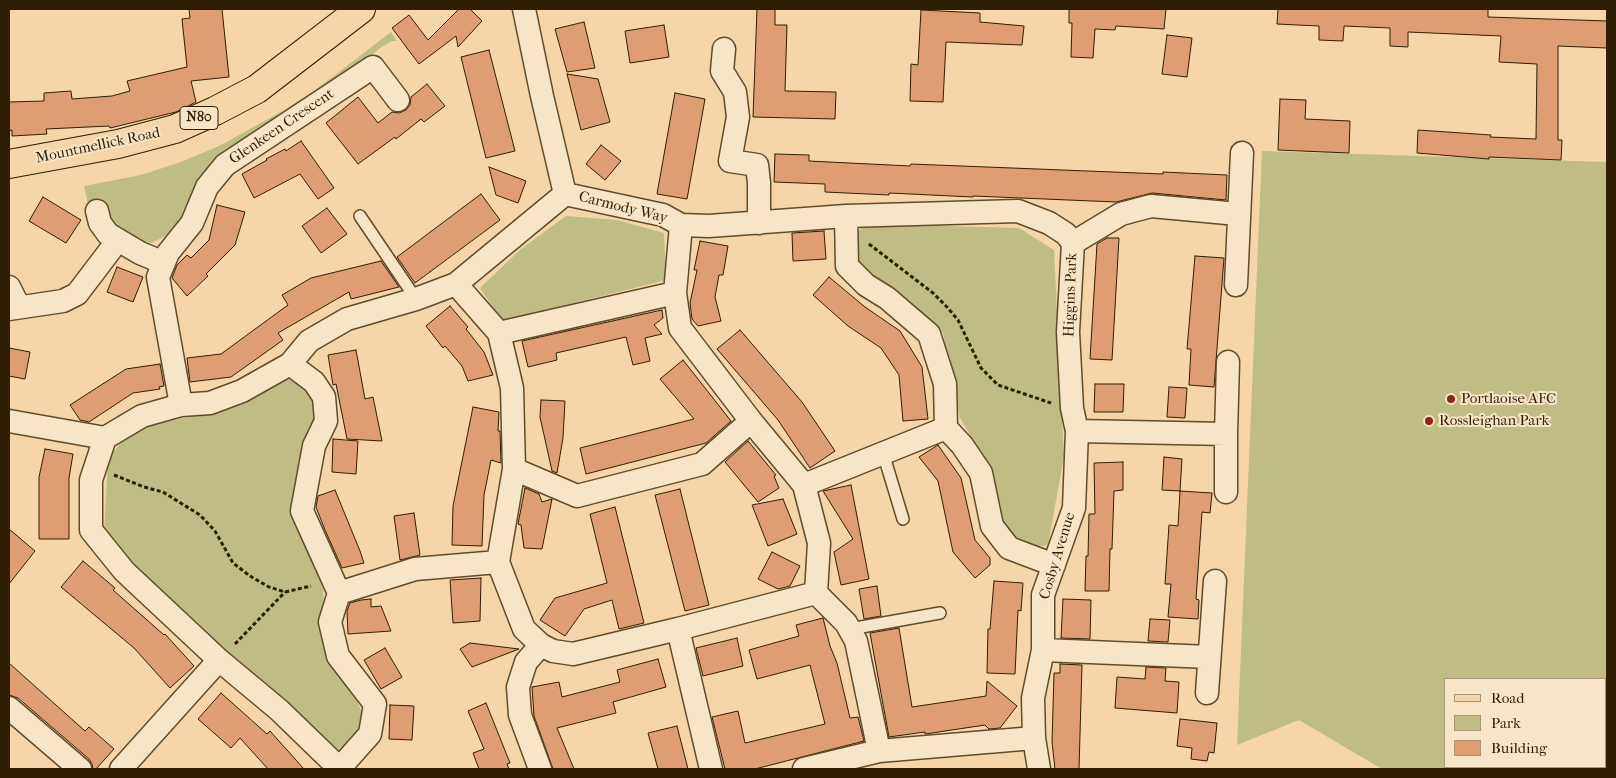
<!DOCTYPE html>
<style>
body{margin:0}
#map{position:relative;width:1616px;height:778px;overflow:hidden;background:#f5d5a9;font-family:"IM FELL French Canon",serif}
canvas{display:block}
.frame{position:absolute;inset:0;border:10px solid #2f1e03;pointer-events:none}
.legend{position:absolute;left:1444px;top:678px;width:162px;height:90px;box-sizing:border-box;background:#f8e4c7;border:1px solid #a89579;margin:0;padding:6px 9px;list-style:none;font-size:15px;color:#2f1e03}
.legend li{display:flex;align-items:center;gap:10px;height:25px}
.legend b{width:25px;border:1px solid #a89579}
</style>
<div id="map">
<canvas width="1616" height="778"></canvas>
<div class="frame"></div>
<ul class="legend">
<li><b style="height:6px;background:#f5d5a9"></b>Road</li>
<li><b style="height:14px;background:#bfbc85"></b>Park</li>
<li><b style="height:14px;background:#de9d73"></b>Building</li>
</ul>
</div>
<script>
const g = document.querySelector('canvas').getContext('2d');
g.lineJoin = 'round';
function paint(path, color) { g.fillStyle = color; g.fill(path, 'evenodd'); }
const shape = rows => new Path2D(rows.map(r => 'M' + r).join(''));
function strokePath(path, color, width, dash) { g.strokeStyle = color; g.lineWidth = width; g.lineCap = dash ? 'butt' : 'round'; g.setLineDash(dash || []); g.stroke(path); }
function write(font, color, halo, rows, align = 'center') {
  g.font = font + ' "IM FELL French Canon",serif'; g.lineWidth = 4; g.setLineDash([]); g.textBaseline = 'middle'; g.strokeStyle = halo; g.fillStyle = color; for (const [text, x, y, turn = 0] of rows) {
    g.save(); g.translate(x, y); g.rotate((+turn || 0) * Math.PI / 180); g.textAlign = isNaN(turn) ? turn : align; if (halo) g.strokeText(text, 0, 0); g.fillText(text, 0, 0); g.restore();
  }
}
const green = shape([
 [391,32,397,41,392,41,380,48,343,80,218,160,199,176,194,186,191,203,175,231,152,243,137,241,89,209,84,186,141,175,181,162,219,146,288,108,318,88],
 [1262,151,1607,162,1607,769,1382,769,1299,720,1237,745],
 [1445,679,1605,679,1605,767,1445,767],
 [566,216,617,220,664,233,666,280,502,321,480,288,521,249],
 [867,224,1019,228,1054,250,1064,456,1048,545,1026,549,1009,539,1001,520,988,466,960,418,943,333,856,265,854,234],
 [286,379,299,383,310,391,315,403,317,419,305,440,291,504,323,589,325,622,366,723,351,745,338,750,128,567,104,533,108,459,131,430,223,409]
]);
const building = shape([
 [189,9,222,9,229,77,191,81,196,102,176,112,110,128,109,126,46,129,47,134,12,136,12,130,9,131,9,102,44,101,44,93,71,91,72,99,112,96,130,91,127,81,187,67,182,19,190,18,189,9],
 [459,9,470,9,482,21,458,47,456,36,419,64,392,28,409,15,428,40,459,9],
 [757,9,775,9,775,25,787,25,785,91,836,92,835,119,753,117,757,9],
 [1069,9,1166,9,1164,29,1116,26,1115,30,1095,29,1093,58,1071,57,1072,23,1069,23,1069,9],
 [1278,9,1488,9,1488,17,1607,21,1607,48,1558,46,1558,140,1562,140,1561,160,1489,157,1489,159,1417,153,1418,130,1491,135,1490,137,1536,139,1537,64,1499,62,1501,36,1408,32,1408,47,1390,46,1390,28,1344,26,1343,41,1319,40,1319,26,1277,24,1278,9],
 [921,10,980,13,980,22,1024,26,1022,45,946,42,943,102,910,101,911,64,918,65,921,10],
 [584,22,595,68,567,72,555,29,584,22],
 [664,25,669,57,630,63,625,31,664,25],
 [1167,35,1192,38,1187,77,1162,74,1167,35],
 [489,50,515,151,486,158,461,57,489,50],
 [567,74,598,79,610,122,581,130,567,74],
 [427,84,445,106,424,122,421,119,396,139,395,137,358,164,326,123,358,97,378,123,392,112,399,113,406,110,410,105,411,97,427,84],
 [675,93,705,99,687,199,657,194,675,93],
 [1280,99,1306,100,1305,119,1350,121,1349,153,1278,150,1280,99],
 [301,141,334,188,318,199,300,174,254,198,242,174,267,160,266,159,285,149,286,151,301,141],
 [601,145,621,161,605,180,586,164,601,145],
 [775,154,809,155,809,161,910,166,911,164,1163,174,1163,172,1227,175,1226,200,1152,193,1116,202,973,196,973,197,889,193,889,195,825,192,825,184,774,182,775,154],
 [489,167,526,181,518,203,496,195,489,167],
 [481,194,500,220,415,283,397,257,481,194],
 [43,197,81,220,66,243,29,221,43,197],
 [217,205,245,212,235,245,206,274,208,276,187,296,172,278,177,265,187,255,191,258,209,240,217,205],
 [327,208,347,234,321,253,302,226,327,208],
 [824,231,826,259,793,261,792,233,824,231],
 [1107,238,1119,238,1112,360,1090,359,1097,244,1107,238],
 [700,241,728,246,723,275,719,275,715,297,721,321,698,326,692,319,690,303,697,270,694,270,700,241],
 [1195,256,1224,258,1214,387,1189,385,1191,349,1187,349,1195,256],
 [381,261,399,287,351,299,349,292,278,333,283,340,231,377,190,382,187,358,221,354,288,305,282,295,311,278,381,261],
 [117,267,143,277,133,302,107,292,117,267],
 [829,277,865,307,900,331,922,367,928,419,903,421,899,375,881,348,848,326,813,295,829,277],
 [450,306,468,327,466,329,484,352,493,375,468,381,462,366,445,346,443,348,426,326,450,306],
 [662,310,663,318,654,325,662,334,645,338,650,361,633,365,626,337,556,353,557,360,528,367,522,341,662,310],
 [740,330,802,402,835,451,810,468,778,420,717,349,740,330],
 [9,348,30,352,25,379,9,376,9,348],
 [356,350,365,399,373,397,382,441,347,439,336,384,333,385,328,355,356,350],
 [683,360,731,421,706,443,586,474,580,448,694,419,660,379,683,360],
 [160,364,164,386,159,387,160,389,133,393,89,422,80,420,70,405,126,369,160,364],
 [1095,384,1124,384,1123,412,1094,412,1095,384],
 [1169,387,1187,388,1185,418,1167,417,1169,387],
 [541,400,565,401,563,438,557,473,552,471,540,417,541,400],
 [473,407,499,412,498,431,500,431,501,463,491,460,484,495,482,546,452,545,453,506,473,407],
 [333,439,358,441,356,474,332,472,333,439],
 [748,441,776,475,774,476,779,488,758,502,725,462,748,441],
 [938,445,961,478,975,540,990,558,990,565,975,578,953,552,938,481,919,457,938,445],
 [45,449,73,454,69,478,69,539,39,539,39,477,45,449],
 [1164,457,1182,459,1180,491,1162,490,1164,457],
 [1123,462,1123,490,1114,491,1112,549,1110,549,1109,591,1085,591,1086,556,1088,556,1089,514,1095,514,1094,463,1123,462],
 [851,485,869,579,841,585,834,552,853,539,823,491,851,485],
 [525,488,539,494,542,502,552,499,542,549,524,548,521,525,518,524,525,488],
 [680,489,709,605,685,611,655,495,680,489],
 [335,490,360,551,364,563,342,568,325,530,316,507,318,496,335,490],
 [1180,491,1212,493,1210,513,1202,512,1196,599,1199,600,1198,619,1168,617,1171,584,1165,584,1169,525,1178,526,1180,491],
 [783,499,797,534,768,546,752,505,783,499],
 [615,507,644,623,619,629,612,600,584,609,565,636,540,620,555,598,607,583,590,514,615,507],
 [414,513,420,555,400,560,394,516,414,513],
 [9,529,35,551,9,584,9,529],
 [772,552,800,566,790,586,778,589,758,579,772,552],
 [83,561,115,588,113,590,164,635,165,634,194,666,170,688,134,648,61,587,83,561],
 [481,578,480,621,453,623,450,580,481,578],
 [994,581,1023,583,1021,611,1018,610,1015,674,987,673,988,629,990,629,994,581],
 [877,586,881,616,864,619,859,589,877,586],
 [371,599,371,607,381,606,391,631,348,634,347,611,350,603,361,600,371,599],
 [1063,599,1091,600,1090,639,1061,638,1063,599],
 [823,618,830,646,837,663,850,718,858,717,864,741,755,769,725,769,712,717,738,711,745,743,825,724,810,665,757,679,749,650,799,636,796,625,823,618],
 [1150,619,1170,620,1168,642,1148,641,1150,619],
 [899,628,912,707,986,696,987,681,1017,706,1000,728,989,729,985,725,925,734,925,732,889,737,870,633,899,628],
 [737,638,743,666,703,676,696,648,737,638],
 [470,643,519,649,472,667,460,649,470,643],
 [385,648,402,677,381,689,364,660,385,648],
 [658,659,666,687,613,702,616,713,557,728,574,769,553,769,534,716,532,687,559,682,562,697,620,682,617,670,658,659],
 [9,663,85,731,89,727,114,749,96,769,93,769,92,764,89,759,18,698,9,695,9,663],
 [1060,664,1082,665,1079,769,1055,769,1052,742,1054,673,1060,673,1060,664],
 [1146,667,1166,668,1165,681,1179,682,1177,713,1115,708,1117,677,1145,679,1146,667],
 [221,693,267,734,270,731,304,769,268,769,240,738,231,748,198,719,221,693],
 [486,703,510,763,507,764,509,769,479,769,473,753,484,749,468,711,486,703],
 [390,705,414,706,412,740,389,739,390,705],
 [1180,719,1217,723,1214,753,1209,752,1207,761,1191,759,1192,748,1177,746,1180,719],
 [677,726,688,769,658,769,648,733,677,726]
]);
const path = shape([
 [869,244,933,293,947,307,958,320,981,368,998,385,1051,403],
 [114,475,144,487,163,492,200,515,215,531,233,563,250,576,269,587,285,592,311,586],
 [235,644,285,592]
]);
const lane = shape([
 [360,216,416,299],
 [883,453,903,519],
 [850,629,940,613]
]);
const street = shape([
 [524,9,542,96,565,194],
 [724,49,722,71,735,92,738,117,730,161,757,165,759,183,759,223],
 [565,194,663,215,681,225,709,226,846,216,1018,211,1049,223,1066,234,1073,243],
 [97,211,100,223,108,234,140,253,164,263],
 [846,216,847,266,866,285,887,298,929,334,945,384,946,428,962,445,981,473,992,526,1009,548,1054,565],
 [681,225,675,293,680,328,751,421,804,485,819,543,816,593,846,623,856,641,879,751],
 [1073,243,1121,214,1151,206,1238,214],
 [1236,285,1242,153],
 [9,287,19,307],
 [9,309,63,301,77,294,118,240],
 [499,333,675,293],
 [290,364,314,382,324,397,326,421,314,446,302,511,339,593,330,622,338,656,375,704,370,734,339,769],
 [181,405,158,277,168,253,192,223,207,187,225,165,373,67,398,100],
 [9,421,105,438,91,480,91,530,124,571,219,660,279,710,340,769],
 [1077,431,1226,434,1228,362],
 [105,438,142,416,181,405,210,403,242,391,290,364,309,341,347,319,416,299,456,284],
 [514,469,577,496,702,464,751,421],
 [804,485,946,428],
 [1226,492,1226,434],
 [339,593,415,569,498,562],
 [541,645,553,651,573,654,678,629],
 [1043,650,1209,657],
 [1207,693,1215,581],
 [9,708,80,769],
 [121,769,219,660],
 [540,769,520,715,518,687,526,662,541,645,524,629,498,562,514,469,512,388,499,333,456,284,565,194],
 [711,769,678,629,816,593],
 [804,769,879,751,1034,738],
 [1039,769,1034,738,1033,698,1043,650,1043,595,1074,508,1077,431,1072,408,1068,332,1073,243]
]);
const primary = shape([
 [9,164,118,144,175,129,215,111,257,89,361,9]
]);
const markers = [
 [1451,399,5,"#8f2418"],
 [1429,421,5,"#8f2418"]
];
const shields = [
 [199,118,38]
];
const shieldNames = [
 ["N80",199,118]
];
const streetNames = [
 ["Glenkeen Crescent",282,127,-34],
 ["Mountmellick Road",98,146,-12],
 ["Carmody Way",623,208,14],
 ["Higgins Park",1071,295,-88],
 ["Cosby Avenue",1058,556,-73]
];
const poiNames = [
 ["Portlaoise AFC",1461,399],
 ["Rossleighan Park",1439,421]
];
paint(green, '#bfbc85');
paint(building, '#de9d73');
strokePath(building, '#2f1e03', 1);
strokePath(lane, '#604c2c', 14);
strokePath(street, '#604c2c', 25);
strokePath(primary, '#2f1e03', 30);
strokePath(path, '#2f1e03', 3, [4, 2.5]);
strokePath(lane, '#f8e4c7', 11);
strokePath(street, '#f8e4c7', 22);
strokePath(primary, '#f5d5a9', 28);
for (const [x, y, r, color] of markers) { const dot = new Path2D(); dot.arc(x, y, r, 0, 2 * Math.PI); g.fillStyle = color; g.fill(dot); strokePath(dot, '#f8e4c7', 2); }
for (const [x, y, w] of shields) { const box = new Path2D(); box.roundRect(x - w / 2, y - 11.5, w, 23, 4); g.fillStyle = '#f8e4c7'; g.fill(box); strokePath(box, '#2f1e03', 1); }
write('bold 14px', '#2f1e03', null, shieldNames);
write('15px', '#2f1e03', '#f8e4c7', streetNames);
write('15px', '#2f1e03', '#f8e4c7', poiNames, 'left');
</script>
